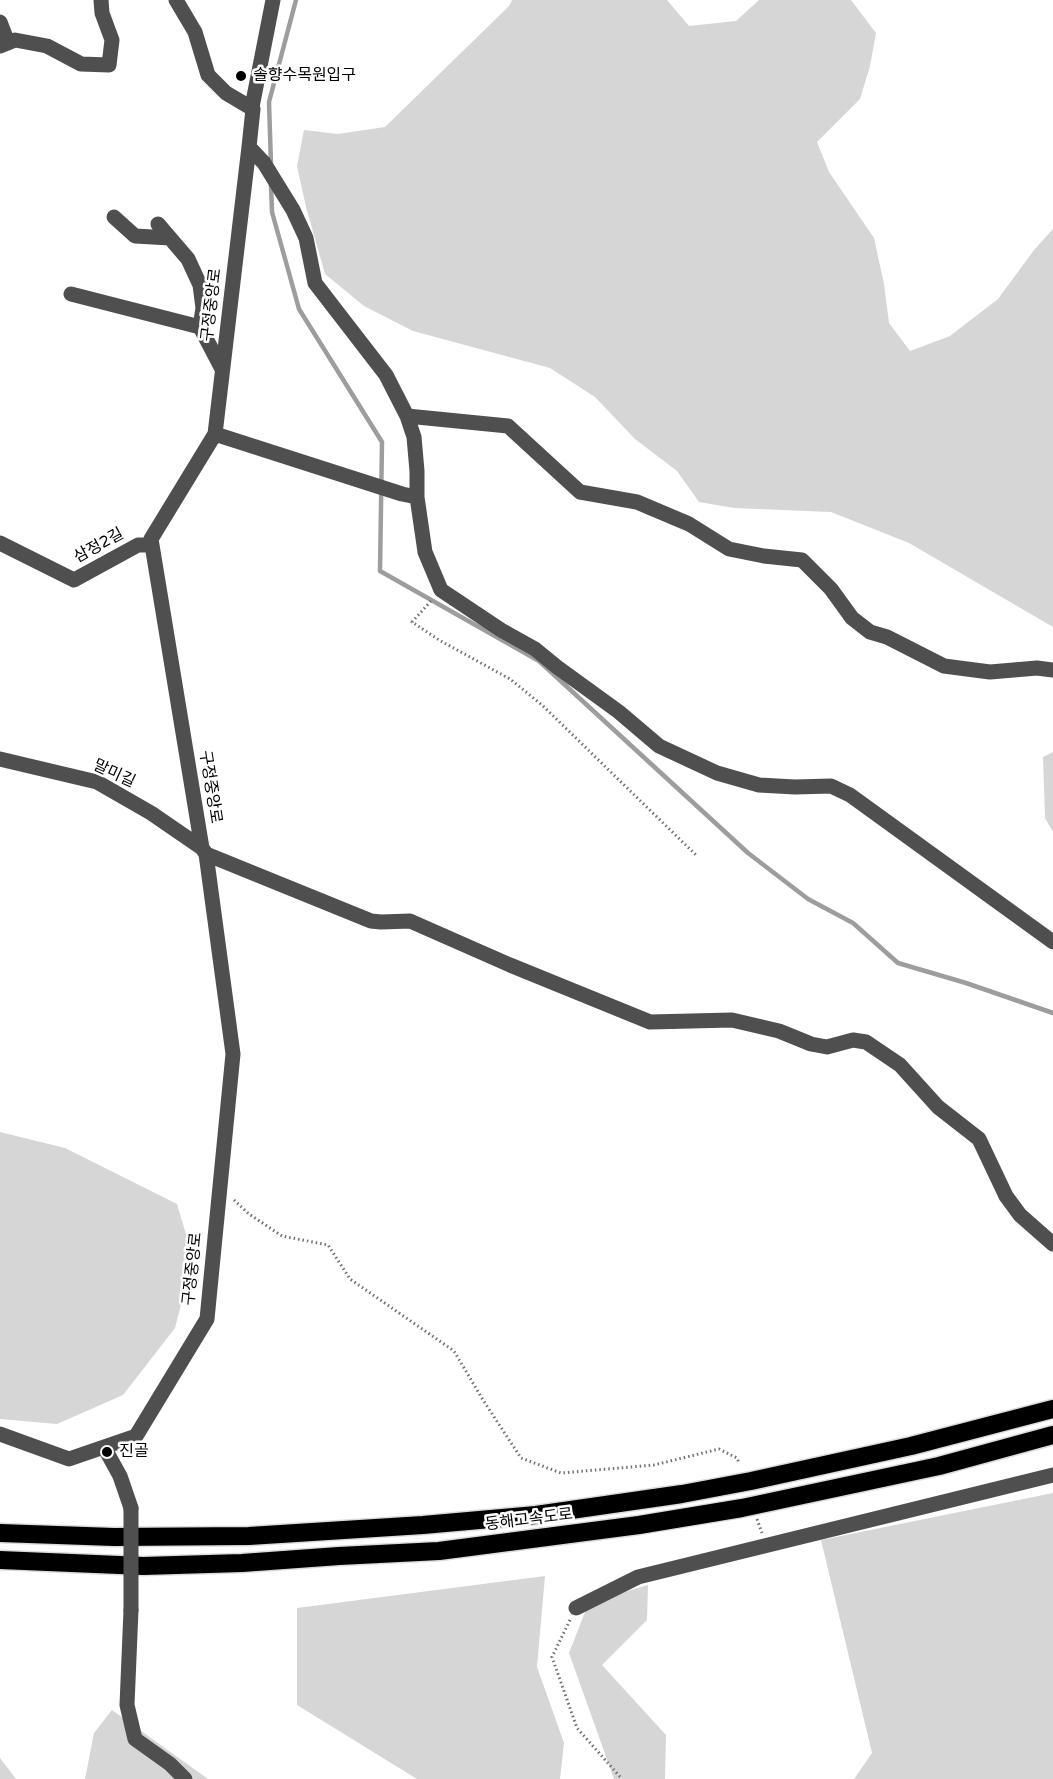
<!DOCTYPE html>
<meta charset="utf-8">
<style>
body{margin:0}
canvas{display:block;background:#fff}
</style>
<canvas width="1053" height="1779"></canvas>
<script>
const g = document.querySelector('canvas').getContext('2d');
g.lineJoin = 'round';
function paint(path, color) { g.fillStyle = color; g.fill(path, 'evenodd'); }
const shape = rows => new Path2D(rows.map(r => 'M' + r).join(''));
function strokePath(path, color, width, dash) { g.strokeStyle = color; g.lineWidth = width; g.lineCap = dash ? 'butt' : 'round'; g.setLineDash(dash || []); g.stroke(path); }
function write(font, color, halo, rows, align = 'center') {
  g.font = font + ' "Varela Round","Noto Sans KR",sans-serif'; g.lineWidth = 5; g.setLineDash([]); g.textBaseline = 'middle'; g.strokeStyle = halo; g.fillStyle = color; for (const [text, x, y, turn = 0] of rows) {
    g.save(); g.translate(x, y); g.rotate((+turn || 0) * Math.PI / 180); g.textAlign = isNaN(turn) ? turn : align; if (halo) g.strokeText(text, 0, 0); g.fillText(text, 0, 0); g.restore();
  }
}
const green = shape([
 [512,0,667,0,689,26,736,21,759,0,851,0,876,33,870,66,860,99,817,142,829,172,874,238,884,284,889,323,910,351,950,336,998,299,1034,250,1053,229,1053,627,909,543,831,512,734,508,699,502,677,471,635,439,595,397,550,368,413,331,364,306,325,274,306,207,297,166,304,130,338,134,385,127,509,6],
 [1053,752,1053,832,1045,818,1043,757],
 [0,1132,65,1148,177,1204,193,1258,175,1328,123,1395,57,1424,0,1419],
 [1053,1493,1053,1779,854,1779,872,1753,821,1540],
 [545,1576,537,1667,564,1743,560,1779,417,1779,297,1705,297,1608],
 [648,1585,647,1620,602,1665,666,1735,665,1779,614,1779,569,1653,589,1602],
 [112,1710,208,1779,85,1779,94,1733],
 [0,1758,16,1779,0,1779]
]);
const stream = shape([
 [271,165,269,102,296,0],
 [271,185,272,212,299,309,382,442,380,571,539,661,748,853,808,899,853,923,898,963,966,983,1053,1013]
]);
const path = shape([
 [431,601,412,622,439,640,510,679,542,705,697,856],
 [234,1200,249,1214,282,1236,328,1245,350,1279,454,1351,483,1400,521,1458,561,1473,654,1465,719,1449,737,1458,739,1463],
 [757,1519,762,1533],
 [570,1620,552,1657,577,1728,622,1779]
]);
const minor = shape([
 [176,0,195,32,208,75,226,93,253,109],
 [0,22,8,43],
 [0,46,15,40,47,46,81,64,109,65,112,40,102,13,101,0],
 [249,147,264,163,293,210,306,238,315,283,386,375,407,416,414,437,417,471,417,497,425,552,441,590,501,630,535,649,557,667,619,712,659,746,717,773,759,785,795,787,831,786,850,795,1053,942],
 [114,217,135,236,170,238],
 [158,224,188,259,200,285,203,308,200,327],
 [71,294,200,327,222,369],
 [407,416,508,426,580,492,637,502,689,524,729,549,764,556,802,560,831,589,852,618,870,632,887,637,944,666,990,672,1037,668,1053,670],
 [215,434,402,494,417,497],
 [0,543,74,580,138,545,152,545],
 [0,759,97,782,151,813,202,848],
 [206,854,371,921,381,922,410,921,510,965,650,1022,732,1020,779,1031,811,1044,827,1047,853,1040,866,1042,900,1065,938,1107,979,1139,1006,1196,1020,1215,1053,1244],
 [0,1434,69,1459,136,1436,207,1319,233,1054,206,854,202,848,151,539,215,434,249,147,253,109,252,107,273,0],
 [104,1447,120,1476,131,1508],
 [576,1608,638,1577,1053,1475],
 [131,1610,127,1705,135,1739,170,1764,185,1779]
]);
const highway = shape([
 [0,1533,114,1537,249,1536,423,1525,536,1515,682,1494,751,1481,911,1446,1053,1409],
 [0,1560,143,1566,242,1563,339,1556,439,1551,639,1525,742,1508,939,1466,1053,1435]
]);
const minorBridge = shape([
 [131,1610,131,1508]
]);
const markers = [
 [241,76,6,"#000"],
 [107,1452,6,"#000"]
];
const poiNames = [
 ["솔향수목원입구",253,76],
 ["진골",119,1452]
];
const streetNames = [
 ["구정중앙로",212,305,-83],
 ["삼정2길",99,546,-29],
 ["말미길",114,774,25],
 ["구정중앙로",210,787,81],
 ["구정중앙로",193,1269,-84],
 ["동해고속도로",529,1520,-7]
];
paint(green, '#d6d6d6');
strokePath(stream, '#9d9d9d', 4.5);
strokePath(highway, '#dbdbdb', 21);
strokePath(path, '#717171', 3, [1.5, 3]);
strokePath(minor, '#4f4f4f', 15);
strokePath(highway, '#000', 18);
strokePath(minorBridge, '#4f4f4f', 15);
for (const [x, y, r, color] of markers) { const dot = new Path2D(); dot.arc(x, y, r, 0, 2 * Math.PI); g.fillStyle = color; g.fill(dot); strokePath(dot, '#fff', 2); }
write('16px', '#000', '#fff', poiNames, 'left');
write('16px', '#000', '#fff', streetNames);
</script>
